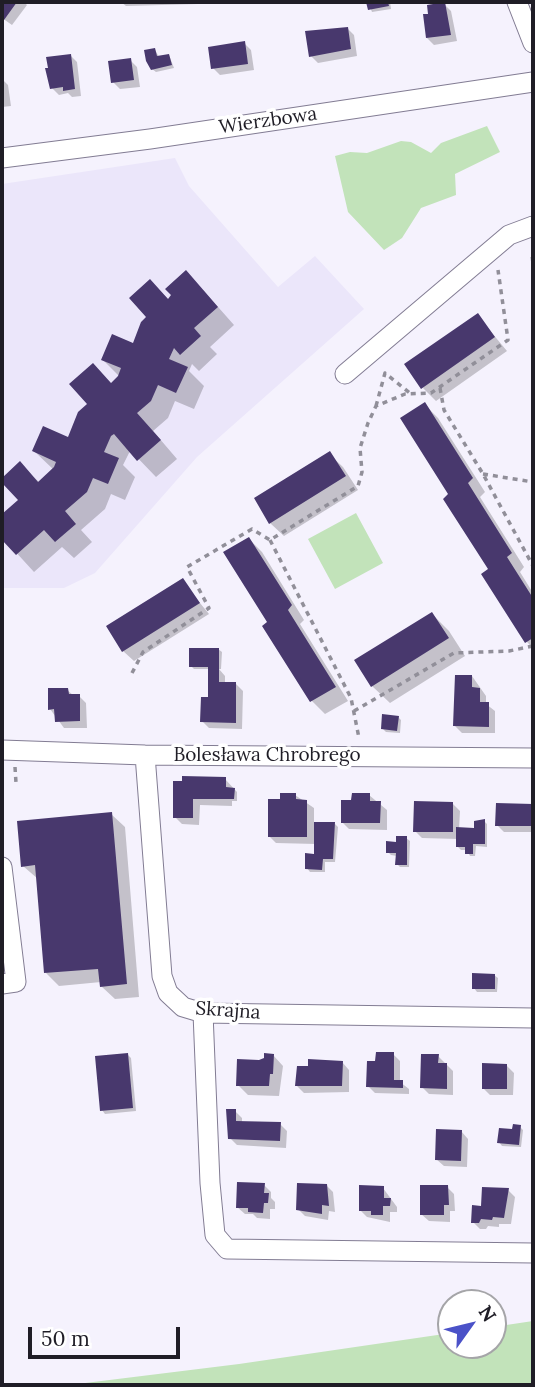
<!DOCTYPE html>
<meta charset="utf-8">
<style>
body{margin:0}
#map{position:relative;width:535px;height:1387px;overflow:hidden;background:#f5f2fd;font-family:Lora,serif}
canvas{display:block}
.frame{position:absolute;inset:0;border:4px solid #1f1d26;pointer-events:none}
.north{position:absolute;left:437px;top:1289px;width:70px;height:70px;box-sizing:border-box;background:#fff;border:2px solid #a5a5a8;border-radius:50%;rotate:56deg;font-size:19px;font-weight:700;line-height:28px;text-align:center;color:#1f1d26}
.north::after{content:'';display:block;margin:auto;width:24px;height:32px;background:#4b52c8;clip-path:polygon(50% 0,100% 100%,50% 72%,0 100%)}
.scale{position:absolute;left:28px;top:1327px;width:152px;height:32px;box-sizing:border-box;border:4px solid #1f1d26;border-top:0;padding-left:9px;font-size:21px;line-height:24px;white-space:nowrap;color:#1f1d26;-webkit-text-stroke:5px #fff;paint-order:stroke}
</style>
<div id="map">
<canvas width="535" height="1387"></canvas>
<div class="frame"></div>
<div class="north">N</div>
<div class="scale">50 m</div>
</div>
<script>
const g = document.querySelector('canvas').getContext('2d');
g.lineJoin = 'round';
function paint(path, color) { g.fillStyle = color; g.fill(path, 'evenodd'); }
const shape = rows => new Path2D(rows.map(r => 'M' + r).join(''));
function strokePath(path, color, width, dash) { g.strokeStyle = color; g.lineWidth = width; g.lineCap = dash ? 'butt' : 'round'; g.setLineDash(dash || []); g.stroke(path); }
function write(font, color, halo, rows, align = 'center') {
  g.font = font + ' Lora,serif'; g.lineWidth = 7; g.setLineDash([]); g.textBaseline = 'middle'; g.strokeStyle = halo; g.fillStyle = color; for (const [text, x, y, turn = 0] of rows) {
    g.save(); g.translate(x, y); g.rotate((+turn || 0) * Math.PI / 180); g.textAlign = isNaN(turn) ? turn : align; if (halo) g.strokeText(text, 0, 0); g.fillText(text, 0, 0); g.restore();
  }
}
const built = shape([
 [175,158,189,186,278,287,315,256,364,309,197,457,95,573,64,588,2,588,2,184]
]);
const green = shape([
 [487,126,500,152,455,174,456,195,421,208,402,238,384,250,348,212,335,156,350,152,367,153,401,141,411,142,431,153,441,143],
 [356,513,383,563,335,589,308,539],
 [533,1321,533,1385,69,1385,239,1364,451,1333,451,1345,493,1345,493,1327]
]);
const shadow = shape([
 [2,2,24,2,27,5,12,25,2,18],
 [121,2,198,2,198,4,126,6],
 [368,2,390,2,391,9,372,12],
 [444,4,451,11,457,41,434,45,427,38,430,15],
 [347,28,354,35,357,56,318,63,311,56],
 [244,43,251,50,254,70,220,75,213,68],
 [155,50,159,57,169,55,174,68,156,72,152,69],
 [70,55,77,62,81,96,72,97,68,93,59,95,52,88],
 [130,60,137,67,140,87,120,89,113,82],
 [2,79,8,85,11,106,2,107],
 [530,257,533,257,533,271],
 [150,281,169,300,203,290,234,325,210,347,217,354,199,371,192,364,189,371,204,386,194,409,175,401,168,418,153,431,177,459,156,477,131,451,129,453,123,465,135,477,125,500,111,494,105,509,81,530,92,542,74,558,62,547,34,572,2,537,2,516,20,500,2,480,20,464,40,483,54,470,34,451,69,439,120,377,103,360,134,345,149,317],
 [477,315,507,351,436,401,423,388],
 [425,405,438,418,485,492,480,497,524,567,520,572,533,593,533,648,527,642,450,494],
 [329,454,343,467,358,490,284,536,270,523],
 [249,539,262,552,304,620,300,624,348,701,325,714,312,701,265,626,269,623],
 [182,581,209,614,134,661,123,651],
 [432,614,449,631,465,656,390,703,372,686],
 [218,649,222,652,221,669,219,669,225,676,225,684,236,684,243,691,242,729,209,728,202,721,210,699,210,669,194,669,191,666],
 [532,661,533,661,533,682,531,680],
 [472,676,486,696,486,704,495,711,495,733,462,733,455,726],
 [67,690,73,695,79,696,86,703,87,728,64,728,50,709],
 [398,717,401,720,400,733,386,732,383,729],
 [225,779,237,792,237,801,232,801,232,806,200,805,199,825,182,824,175,817,175,783],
 [295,795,314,808,314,824,335,824,338,827,335,862,325,862,325,872,310,872,307,868,316,856,316,844,276,843,269,836,282,801],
 [369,795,387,810,387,830,349,829,342,822],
 [453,804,460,811,459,829,476,830,484,821,487,824,487,847,476,846,475,856,470,856,467,850,461,850,457,846,458,839,422,838,415,831],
 [497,805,533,806,533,832,504,832,497,825],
 [111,814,125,827,139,997,115,999,101,986,101,982,59,986,46,973,38,879,23,866],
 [406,838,410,841,409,867,400,867,397,864,397,856,391,855,388,852],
 [494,975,498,978,497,992,477,992,474,988],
 [393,1054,400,1061,400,1082,409,1089,409,1094,375,1093,368,1086,377,1063],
 [128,1055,131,1058,136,1111,105,1114,102,1110],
 [273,1055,283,1066,279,1096,248,1095,238,1085,259,1062],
 [438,1056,453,1071,453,1095,429,1094,422,1087],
 [342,1062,349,1070,349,1092,304,1093,297,1086],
 [507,1066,514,1073,513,1095,490,1095,483,1088],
 [235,1111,242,1118,242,1123,280,1124,287,1131,286,1148,237,1145,230,1138],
 [520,1127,523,1130,521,1147,502,1146,499,1142],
 [461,1131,468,1139,467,1167,444,1166,436,1159],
 [264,1185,271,1192,271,1198,275,1202,275,1209,270,1209,270,1219,257,1218,253,1214,245,1214,237,1207],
 [326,1185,333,1192,335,1212,329,1211,328,1220,305,1216,298,1209],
 [447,1187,454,1194,455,1211,450,1211,450,1222,429,1221,421,1214],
 [383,1188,397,1207,397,1212,390,1212,390,1222,367,1217,360,1210],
 [508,1190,515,1197,511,1224,499,1224,499,1227,488,1226,486,1229,480,1229,473,1222,482,1208]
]);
const building = shape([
 [2,2,17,2,4,20,2,18],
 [366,2,388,2,389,6,368,10],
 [445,2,451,35,426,38,423,14,428,14,427,5],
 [348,27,351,49,309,57,305,31],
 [245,41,248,64,211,69,208,47],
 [155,48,157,56,169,54,172,65,151,70,146,61,144,50],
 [71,54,75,89,63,91,63,87,50,89,45,68,48,68,46,57],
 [131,58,134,80,111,83,108,61],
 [186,270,218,307,194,328,201,336,180,355,174,348,169,359,188,367,176,393,158,385,151,401,137,413,161,440,137,461,114,434,111,436,104,452,119,458,108,484,93,478,87,492,65,511,76,524,55,542,44,530,16,555,2,540,2,514,18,500,2,483,2,478,20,461,38,482,54,467,56,462,32,451,43,426,68,437,78,412,87,404,69,384,93,363,111,383,118,376,121,368,101,360,112,334,133,343,141,322,146,317,129,298,150,279,168,299,171,295,165,289],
 [478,313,495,337,421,389,404,364],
 [425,402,473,478,468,483,512,553,507,557,533,598,533,638,525,643,481,574,488,569,443,499,448,494,400,418],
 [330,451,346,476,269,524,254,498],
 [249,537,292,605,288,610,336,687,310,702,262,626,267,622,223,552],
 [183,578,200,603,122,652,106,626],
 [432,612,449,638,371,687,354,660],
 [189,648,219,648,219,682,236,682,236,723,200,722,201,697,208,697,208,667,189,667],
 [455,675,472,675,472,687,480,688,480,702,489,702,489,727,453,726],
 [48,688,68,688,69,694,80,694,80,721,55,722,54,709,48,710],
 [382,714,399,716,397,731,381,729],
 [182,776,226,777,226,787,235,788,234,799,193,799,193,818,173,818,173,781,182,781],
 [280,793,296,793,296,799,307,800,307,837,268,837,268,799,280,799],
 [352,793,370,793,370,801,381,801,380,823,341,823,341,800,351,800],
 [414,801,453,802,453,832,413,832],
 [496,803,533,804,533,826,495,826],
 [112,812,127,984,100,987,98,969,44,973,35,865,21,867,17,821],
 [485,819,485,844,473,844,473,854,465,854,465,847,456,847,456,827,474,828,474,821],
 [314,822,335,822,333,859,323,859,322,870,305,869,305,853,314,854],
 [396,836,407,836,407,865,395,865,396,853,386,853,386,841,396,842],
 [472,973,495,974,495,989,472,989],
 [376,1052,394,1052,394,1080,403,1080,403,1088,366,1087,367,1061,375,1061],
 [128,1053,133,1108,100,1111,95,1056],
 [264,1053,274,1054,273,1074,270,1074,269,1086,236,1086,237,1059,259,1060,264,1058],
 [421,1054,439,1054,438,1063,447,1063,447,1089,420,1088],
 [308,1059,343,1061,342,1086,295,1086,297,1066,308,1066],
 [482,1063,507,1064,507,1089,482,1089],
 [226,1109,236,1109,236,1121,281,1122,280,1141,228,1139],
 [513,1124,521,1125,519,1145,497,1143,499,1128,512,1129],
 [436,1129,462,1130,461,1161,435,1160],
 [237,1182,265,1183,264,1193,269,1193,268,1203,264,1203,263,1213,248,1212,248,1208,236,1208],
 [297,1183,327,1184,329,1206,322,1205,322,1214,296,1210],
 [359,1185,384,1186,384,1198,391,1198,390,1206,383,1206,383,1215,371,1215,371,1211,359,1211],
 [420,1185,448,1185,449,1205,444,1205,444,1215,420,1215],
 [482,1187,509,1188,504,1218,493,1217,492,1220,481,1219,479,1223,471,1223,472,1205,481,1206]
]);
const path = shape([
 [440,388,444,410,483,474,533,566],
 [376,406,385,373,411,394],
 [483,474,533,482],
 [270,540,351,698,359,738],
 [132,673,143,652,209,608,187,567,252,529,270,540,358,486,362,472,360,448,368,423,376,406,405,394,431,393,508,340,498,270],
 [354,711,454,653,509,651,533,646],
 [15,767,16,783]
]);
const minor = shape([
 [517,2,533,43],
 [2,158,150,139,533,82],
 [345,374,509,235,533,226],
 [2,750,145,755,533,758],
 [145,755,162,976,168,993,183,1007,203,1013,533,1018],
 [2,867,16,982,2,984],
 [203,1013,210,1183,215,1235,227,1249,533,1253]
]);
const streetNames = [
 ["Wierzbowa",268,121,-8],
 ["Bolesława Chrobrego",267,756],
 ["Skrajna",228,1011,4]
];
paint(built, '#ebe6fa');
paint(green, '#c2e3ba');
paint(shadow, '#0003');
paint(building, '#48386d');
strokePath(minor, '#827c93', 21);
strokePath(path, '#918f99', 3.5, [5, 5]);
strokePath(minor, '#fff', 19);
write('19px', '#1f1d26', '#fff', streetNames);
</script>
